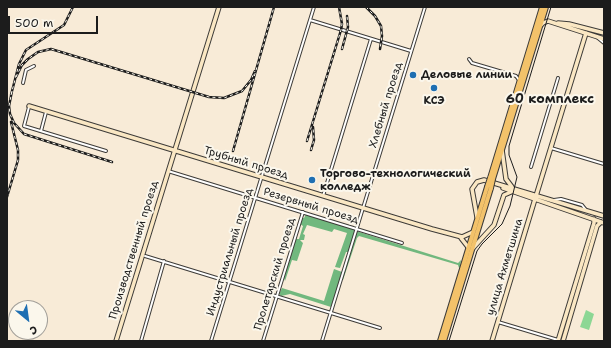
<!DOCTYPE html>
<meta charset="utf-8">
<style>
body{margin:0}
#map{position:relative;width:611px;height:348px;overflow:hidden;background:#f8ebd7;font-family:"Shantell Sans",sans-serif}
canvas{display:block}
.frame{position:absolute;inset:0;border:8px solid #1c1c1c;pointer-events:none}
.north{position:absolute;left:8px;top:300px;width:40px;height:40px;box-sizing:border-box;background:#fbf7ec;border:1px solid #a29f99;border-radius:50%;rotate:151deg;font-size:11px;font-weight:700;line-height:16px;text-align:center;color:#1c1c1c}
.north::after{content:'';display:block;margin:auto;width:14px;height:18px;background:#1f6fb2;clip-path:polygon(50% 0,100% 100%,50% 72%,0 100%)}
.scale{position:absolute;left:8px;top:16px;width:90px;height:18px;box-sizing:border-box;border:2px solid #1c1c1c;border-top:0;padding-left:5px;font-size:12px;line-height:14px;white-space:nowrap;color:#1c1c1c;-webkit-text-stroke:3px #fbf7ec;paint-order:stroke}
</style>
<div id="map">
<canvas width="611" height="348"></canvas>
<div class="frame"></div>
<div class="north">С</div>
<div class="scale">500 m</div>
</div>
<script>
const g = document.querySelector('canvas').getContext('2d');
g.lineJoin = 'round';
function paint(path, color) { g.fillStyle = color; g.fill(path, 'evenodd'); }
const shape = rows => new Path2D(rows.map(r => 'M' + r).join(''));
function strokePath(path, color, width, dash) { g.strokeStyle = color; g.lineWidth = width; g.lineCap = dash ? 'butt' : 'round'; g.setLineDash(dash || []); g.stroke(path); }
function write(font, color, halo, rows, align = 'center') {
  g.font = font + ' "Shantell Sans",sans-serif'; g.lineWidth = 4; g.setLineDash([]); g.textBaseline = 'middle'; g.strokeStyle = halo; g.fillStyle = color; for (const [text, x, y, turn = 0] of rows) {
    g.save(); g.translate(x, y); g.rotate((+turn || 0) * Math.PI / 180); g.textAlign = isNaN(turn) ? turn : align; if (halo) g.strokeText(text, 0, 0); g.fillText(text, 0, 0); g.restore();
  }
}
const green = shape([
 [586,310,594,314,589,330,580,327]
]);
const forest = shape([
 [306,214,355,230,349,252,346,252,340,268,335,267,347,233,334,229,332,232,307,225,303,234,305,235,304,240,300,240,303,243,297,261,292,260,285,281,284,278,296,239,299,239,303,226,300,224,302,218,304,218],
 [356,231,458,263,461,260,460,267,459,268,458,265,359,236,357,238,343,280,342,280],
 [334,269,342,272,331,307,290,294,281,296,279,294,282,288,324,301]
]);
const street = shape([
 [310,20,411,51],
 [598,38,604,43],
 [469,59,472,63,516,76,519,80],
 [23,83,26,70,34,66],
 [29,107,24,126,106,151],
 [41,131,46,112],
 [551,148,604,164],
 [531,167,558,78],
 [168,171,402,243],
 [323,196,371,39],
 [554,200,561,199,582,205,586,210],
 [145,256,380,328],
 [498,322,558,340],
 [141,341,164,261],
 [211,341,314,7],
 [263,341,303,212],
 [322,341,425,7]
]);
const secondary = shape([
 [558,23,569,24,604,33],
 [540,26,543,23,548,21,604,39],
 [29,106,432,229,462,237,473,232],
 [502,150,506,179,512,187],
 [503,188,604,223],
 [536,196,586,33],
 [477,217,472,189,477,182,484,180,604,216],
 [461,238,468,247],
 [473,248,494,225,504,195,511,192],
 [116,341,219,7],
 [492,341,535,199],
 [558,341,594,223,594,219],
 [563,341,597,226,601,222]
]);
const primary = shape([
 [490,178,542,7],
 [493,179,546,7],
 [440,341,487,187],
 [444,341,491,188]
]);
const tram = shape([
 [449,341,477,251,482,244,502,224,510,206,517,177,509,155,509,146,551,7]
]);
const rail = shape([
 [366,7,375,16,381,26,382,36,380,49],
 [342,49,348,27,347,16],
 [16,77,22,65,28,59,38,52,51,49,209,97,224,98,242,91,251,80,255,71],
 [12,91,9,106,10,114,14,123,24,134,112,162],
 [11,95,19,64,26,50,64,25,73,7],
 [307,141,341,30,342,24,339,7],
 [311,150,314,140,313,127],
 [233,151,274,7],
 [7,197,18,160,18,150,11,122]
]);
const primaryBridge = shape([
 [487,187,490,178],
 [491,188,493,179]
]);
const markers = [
 [413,75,4,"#1f6fb2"],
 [434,88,4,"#1f6fb2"],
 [312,180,4,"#1f6fb2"]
];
const poiNames = [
 ["Деловые линии",421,75],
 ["КСЭ",434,101,"center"],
 ["Торгово-технологический",320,174],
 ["колледж",320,187]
];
const streetNames = [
 ["Хлебный проезд",386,105,-73],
 ["Трубный проезд",246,163,17],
 ["Резервный проезд",311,206,17],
 ["Производственный проезд",134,250,-73],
 ["Индустриальный проезд",230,252,-73],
 ["улица Ахметшина",505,267,-73],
 ["Пролетарский проезд",275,274,-73]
];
const quarterNames = [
 ["60 комплекс",550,100]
];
paint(green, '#8cd794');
paint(forest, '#71b87e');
strokePath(street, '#3d3b38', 4);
strokePath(secondary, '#3d3b38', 5.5);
strokePath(primary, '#3d3b38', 6);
strokePath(street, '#fff', 2);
strokePath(secondary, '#fae7c3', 3.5);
strokePath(primary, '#f3c26a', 4);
strokePath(tram, '#1c1c1c', 1);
strokePath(rail, '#1c1c1c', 2.5);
strokePath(rail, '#fbf7ec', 1, [3]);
strokePath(primaryBridge, '#3d3b38', 6, []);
strokePath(primaryBridge, '#f3c26a', 4);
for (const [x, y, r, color] of markers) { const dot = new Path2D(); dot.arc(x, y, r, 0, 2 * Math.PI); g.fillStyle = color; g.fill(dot); strokePath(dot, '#fbf7ec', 1.5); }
write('bold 11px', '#1c1c1c', '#fbf7ec', poiNames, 'left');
write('11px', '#1c1c1c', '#fbf7ec', streetNames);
write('bold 13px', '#1c1c1c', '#fbf7ec', quarterNames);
</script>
